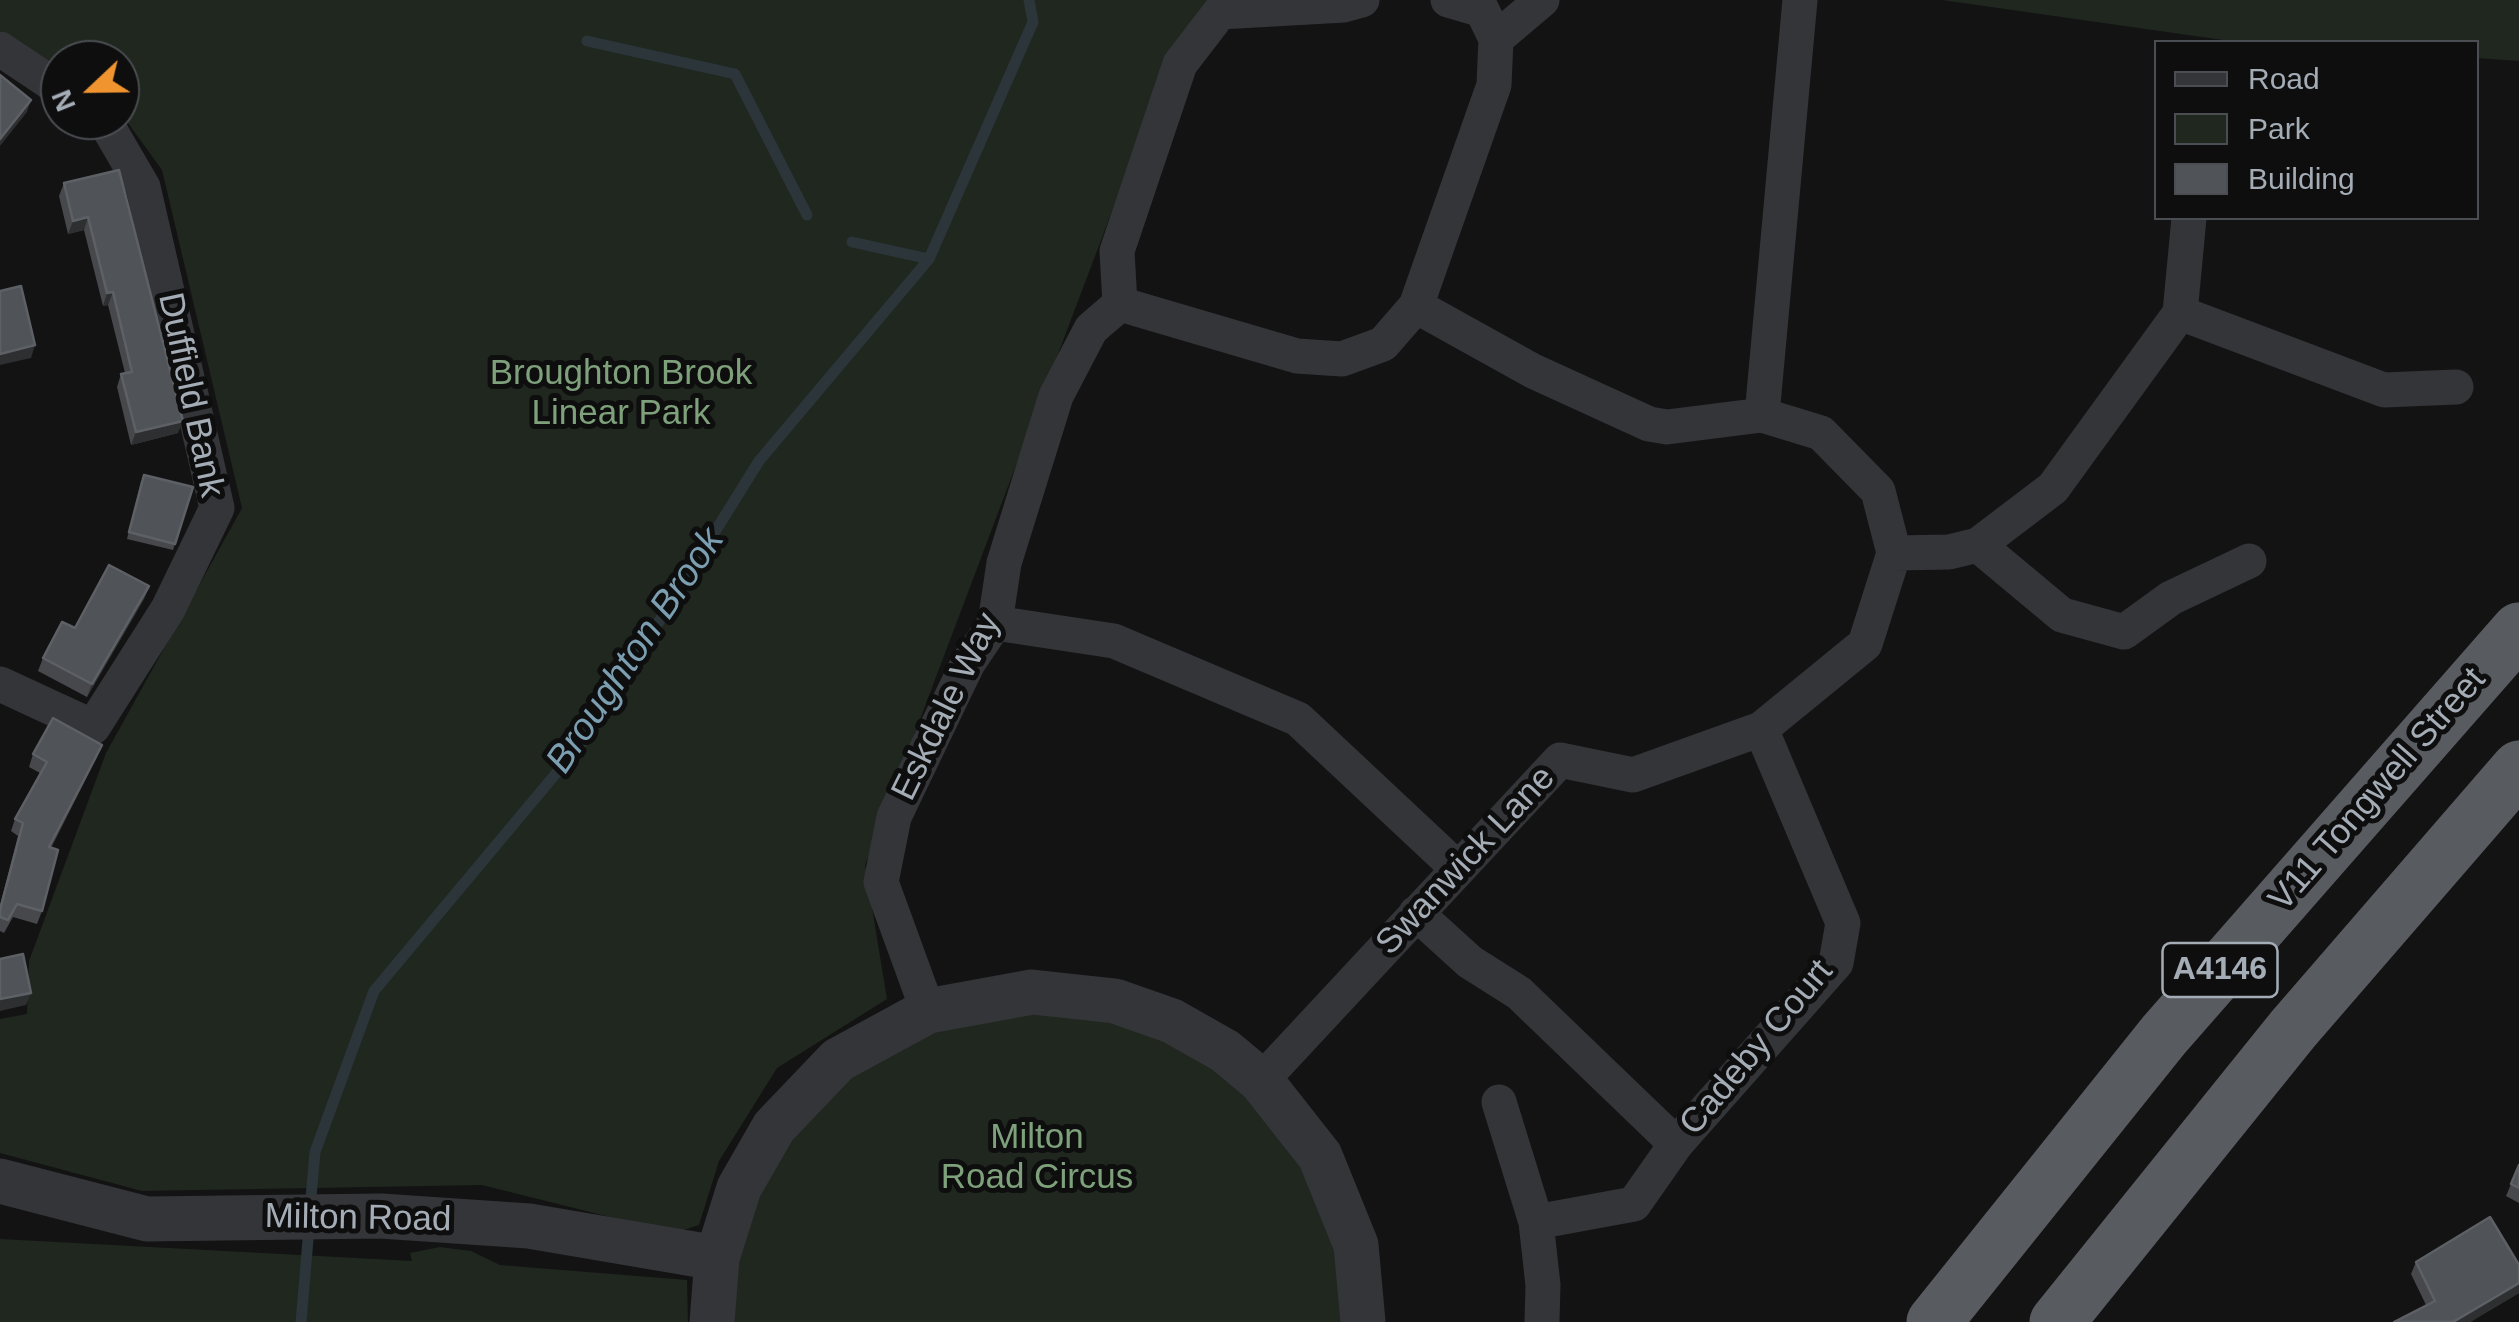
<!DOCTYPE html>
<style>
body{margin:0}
#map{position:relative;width:2519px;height:1322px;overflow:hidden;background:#131314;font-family:Arial,sans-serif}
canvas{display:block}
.legend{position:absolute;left:2154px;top:40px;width:325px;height:180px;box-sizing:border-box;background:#0e0e0f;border:2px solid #4a4d51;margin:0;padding:12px 18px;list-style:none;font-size:30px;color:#a4acb5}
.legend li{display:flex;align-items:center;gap:20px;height:50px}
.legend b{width:50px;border:2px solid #4a4d51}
.north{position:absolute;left:40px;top:40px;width:100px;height:100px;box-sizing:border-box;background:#0e0e0f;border:2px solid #4a4d51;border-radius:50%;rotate:248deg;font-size:28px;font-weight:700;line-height:40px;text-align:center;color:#a4acb5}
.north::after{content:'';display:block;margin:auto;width:35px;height:45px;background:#f0942f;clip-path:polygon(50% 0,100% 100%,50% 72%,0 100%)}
</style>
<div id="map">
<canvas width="2519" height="1322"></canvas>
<ul class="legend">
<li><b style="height:12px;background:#343539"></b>Road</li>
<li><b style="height:28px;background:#1f271f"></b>Park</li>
<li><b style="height:28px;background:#505357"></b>Building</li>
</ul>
<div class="north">N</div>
</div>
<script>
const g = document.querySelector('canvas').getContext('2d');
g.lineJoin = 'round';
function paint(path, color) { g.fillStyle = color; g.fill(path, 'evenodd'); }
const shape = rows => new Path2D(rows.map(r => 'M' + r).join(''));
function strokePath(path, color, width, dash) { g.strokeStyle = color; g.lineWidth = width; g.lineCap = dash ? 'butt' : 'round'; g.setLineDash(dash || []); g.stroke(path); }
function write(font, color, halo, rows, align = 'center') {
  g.font = font + ' Arial,sans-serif'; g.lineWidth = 10; g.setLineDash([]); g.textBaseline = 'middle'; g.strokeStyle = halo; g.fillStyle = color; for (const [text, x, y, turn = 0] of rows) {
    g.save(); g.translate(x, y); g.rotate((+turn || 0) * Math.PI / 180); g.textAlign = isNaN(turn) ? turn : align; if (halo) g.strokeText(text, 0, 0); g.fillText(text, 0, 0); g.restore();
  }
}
const green = shape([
 [0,0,1213,0,1171,55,865,865,887,999,777,1068,719,1161,699,1225,674,1233,482,1185,142,1191,0,1153,0,1019,27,1014,29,961,106,753,242,508,162,170,120,112,120,60,60,60,60,70,0,31],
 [1942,0,2519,0,2519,61,2477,58,2476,42,2237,42],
 [1032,992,1225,1051,1304,1168,1363,1322,728,1322,738,1257,774,1127,838,1060],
 [0,1239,412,1261,410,1253,440,1247,471,1251,500,1265,687,1280,688,1322,0,1322]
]);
const stream = shape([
 [587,41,735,74,807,215],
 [852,242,929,259],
 [310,1209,315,1152,374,991,589,734,759,461,929,259,1033,22,1029,0],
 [301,1322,309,1228]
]);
const minor = shape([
 [1362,0,1344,5,1220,12,1180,64,1117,251,1120,304,1297,356,1342,359,1383,344,1416,306,1494,85,1496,39,1482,10,1448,0],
 [1496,39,1542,0],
 [0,49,60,89],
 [1416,306,1533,371,1649,424,1667,427,1762,415],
 [2180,313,2384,390,2456,387],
 [1978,545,2062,615,2124,632,2171,598,2249,561],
 [1894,553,1949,552,1978,545,2053,488,2180,313,2189,218],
 [995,623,1114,641,1298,719,1456,867],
 [0,684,93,727,168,609,217,508,143,187,104,120],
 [1416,913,1470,962,1519,993,1676,1144],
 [928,1011,881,882,894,817,968,663,995,623,1004,563,1056,396,1091,329,1120,304],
 [1261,1081,1560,760,1633,775,1761,729,1865,644,1894,553,1878,491,1821,433,1762,415,1800,0],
 [1499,1102,1536,1222,1634,1204,1676,1144,1836,963,1843,923,1761,729],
 [1536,1222,1543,1285,1542,1322]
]);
const tertiary = shape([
 [0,1181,147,1219,381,1216,529,1226,717,1258],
 [712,1322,717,1258,739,1188,774,1127,838,1060,928,1011,1032,992,1115,1001,1172,1021,1225,1051,1261,1081,1320,1156,1356,1245,1363,1322]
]);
const trunk = shape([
 [1934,1322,2164,1035,2519,630],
 [2057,1322,2293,1029,2519,768]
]);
const wall = shape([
 [119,170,178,433,131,445,117,387,121,374,125,373,108,305,103,306,84,230,68,234,59,196,64,183],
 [141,481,193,487,173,550,127,539],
 [149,586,144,599,87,697,38,671,43,658,75,628],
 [33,754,97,757,51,848,42,911,37,924,13,917,4,933,0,931,0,905,18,836,11,831,15,819,40,773,29,767],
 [2519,1165,2519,1203,2506,1196],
 [2416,1262,2519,1265,2519,1293,2470,1322,2426,1305,2411,1274]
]);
const shadedWall = shape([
 [31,100,27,112,0,146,0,139],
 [88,217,84,230,68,234,73,221],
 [113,292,108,305,103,306,107,293],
 [35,345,31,358,0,365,0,354],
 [183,421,178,433,131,445,136,432],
 [149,586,144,599,87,697,92,684],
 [102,745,97,757,44,860,49,847],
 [31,993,26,1005,0,1011,0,999],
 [2519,1283,2519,1293,2470,1322,2453,1322]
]);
const building = shape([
 [0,75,31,100,0,139,0,75],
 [119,170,183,421,136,432,121,374,132,372,113,292,107,293,88,217,73,221,64,183,119,170],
 [21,286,35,345,0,354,0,291,21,286],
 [144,475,193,487,175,544,129,532,144,475],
 [109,565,149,586,92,684,43,658,62,622,75,628,109,565],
 [53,718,102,745,49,847,58,850,42,911,17,904,8,920,0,917,0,910,23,823,15,819,47,762,33,754,53,718],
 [23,954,31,993,0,999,0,959,23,954],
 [2519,1165,2519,1188,2511,1184,2519,1165],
 [2490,1217,2519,1265,2519,1283,2453,1322,2394,1322,2435,1301,2416,1262,2490,1217]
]);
const shields = [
 [2220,970,115]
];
const shieldNames = [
 ["A4146",2220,970]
];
const parkNames = [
 ["Broughton Brook",621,374],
 ["Linear Park",621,414],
 ["Milton",1037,1138],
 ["Road Circus",1037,1178]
];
const streetNames = [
 ["Duffield Bank",190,395,78],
 ["Eskdale Way",947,707,-64],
 ["V11 Tongwell Street",2378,790,-49],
 ["Swanwick Lane",1466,861,-47],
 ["Cadeby Court",1757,1048,-50],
 ["Milton Road",358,1219,1]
];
const waterNames = [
 ["Broughton Brook",636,651,-56]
];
paint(green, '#1f271f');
strokePath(stream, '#2b353a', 11);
strokePath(minor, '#343539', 35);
strokePath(tertiary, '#343539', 45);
strokePath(trunk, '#585c61', 55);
paint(wall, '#46484c');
paint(shadedWall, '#2d2f31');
paint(building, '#505357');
strokePath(building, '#5d6166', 2.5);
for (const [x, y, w] of shields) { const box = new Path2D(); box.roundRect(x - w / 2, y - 27, w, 54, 8); g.fillStyle = '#0e0e0f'; g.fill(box); strokePath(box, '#a4acb5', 2.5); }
write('bold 32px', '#a4acb5', null, shieldNames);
write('35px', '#7ea07b', '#0e0e0f', parkNames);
write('35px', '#a4acb5', '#0e0e0f', streetNames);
write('italic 38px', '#7b9eb0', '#0e0e0f', waterNames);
</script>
